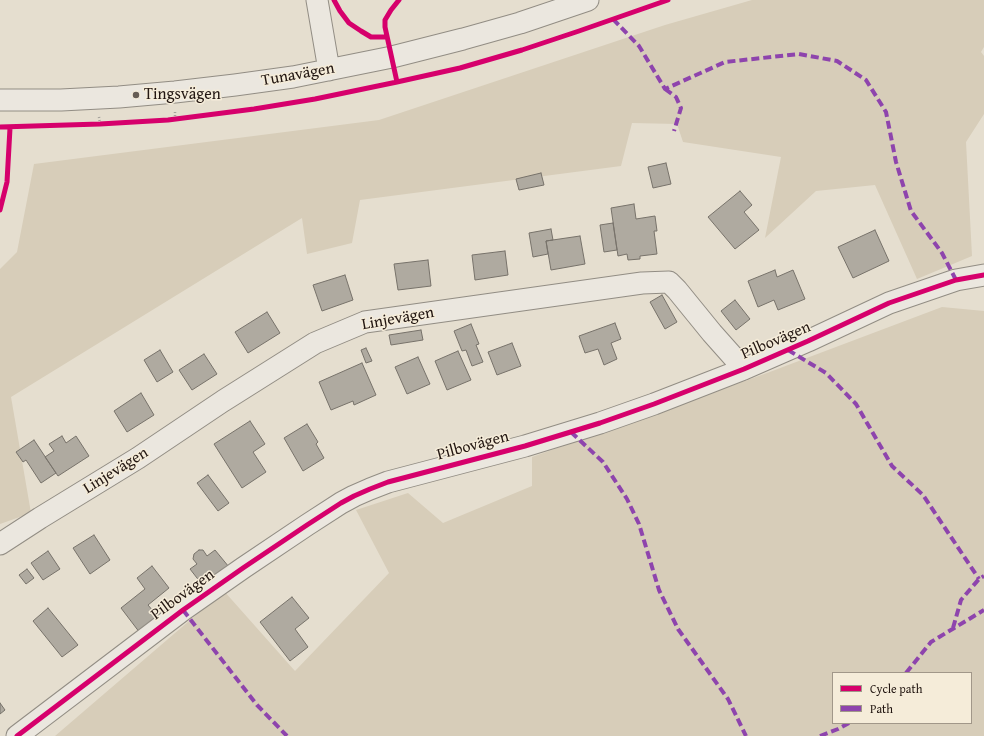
<!DOCTYPE html>
<meta charset="utf-8">
<style>
body{margin:0}
#map{position:relative;width:984px;height:736px;overflow:hidden;background:#e5decf;font-family:"Gentium Book Plus",serif}
canvas{display:block}
.legend{position:absolute;left:832px;top:672px;width:140px;height:52px;box-sizing:border-box;background:#f5ecd9;border:1px solid #a19789;margin:0;padding:5px 7px;list-style:none;font-size:12px;color:#231712}
.legend li{display:flex;align-items:center;gap:8px;height:20px}
.legend b{width:20px;border:1px solid #a19789}
</style>
<div id="map">
<canvas width="984" height="736"></canvas>
<ul class="legend">
<li><b style="height:5px;background:#d6006c"></b>Cycle path</li>
<li><b style="height:5px;background:#8e44ad"></b>Path</li>
</ul>
</div>
<script>
const g = document.querySelector('canvas').getContext('2d');
g.lineJoin = 'round';
function paint(path, color) { g.fillStyle = color; g.fill(path, 'evenodd'); }
const shape = rows => new Path2D(rows.map(r => 'M' + r).join(''));
function strokePath(path, color, width, dash) { g.strokeStyle = color; g.lineWidth = width; g.lineCap = dash ? 'butt' : 'round'; g.setLineDash(dash || []); g.stroke(path); }
function write(font, color, halo, rows, align = 'center') {
  g.font = font + ' "Gentium Book Plus",serif'; g.lineWidth = 3; g.setLineDash([]); g.textBaseline = 'middle'; g.strokeStyle = halo; g.fillStyle = color; for (const [text, x, y, turn = 0] of rows) {
    g.save(); g.translate(x, y); g.rotate((+turn || 0) * Math.PI / 180); g.textAlign = isNaN(turn) ? turn : align; if (halo) g.strokeText(text, 0, 0); g.fillText(text, 0, 0); g.restore();
  }
}
const green = shape([
 [752,0,984,0,984,47,981,52,984,56,984,114,966,142,972,256,917,279,875,185,816,191,765,238,781,157,683,142,677,124,632,123,621,166,360,200,352,243,307,254,302,218,11,397,31,513,0,524,0,269,17,252,34,164,379,120,665,25],
 [942,307,984,311,984,736,55,736,224,591,295,671,389,573,356,510,408,493,443,523,532,486,532,457,767,373],
 [833,673,971,673,971,723,833,723]
]);
const building = shape([
 [666,163,671,184,653,188,648,167,666,163],
 [541,173,544,185,519,190,516,179,541,173],
 [740,191,752,205,744,212,759,230,735,249,708,217,740,191],
 [634,204,636,219,655,216,657,231,654,231,657,254,640,256,640,259,628,260,627,254,618,256,611,208,634,204],
 [613,223,617,250,604,252,600,225,613,223],
 [551,229,553,240,546,241,548,254,533,257,529,233,551,229],
 [875,230,889,261,853,278,838,247,875,230],
 [580,236,585,264,551,270,546,241,580,236],
 [505,251,508,275,475,280,472,255,505,251],
 [428,260,431,286,398,290,394,264,428,260],
 [775,270,777,277,793,270,805,299,778,310,774,300,758,307,748,281,775,270],
 [345,275,353,300,322,311,313,285,345,275],
 [662,295,677,322,665,329,650,302,662,295],
 [735,300,750,319,736,330,721,311,735,300],
 [267,312,280,333,248,353,235,332,267,312],
 [615,323,621,339,611,343,617,359,604,365,598,349,585,353,579,336,615,323],
 [471,324,479,344,476,345,483,362,472,366,466,350,462,351,454,331,471,324],
 [421,330,423,340,391,345,389,335,421,330],
 [512,343,521,366,497,375,488,352,512,343],
 [366,348,372,361,366,363,361,350,366,348],
 [160,350,173,372,157,382,144,360,160,350],
 [458,351,471,380,447,390,435,361,458,351],
 [204,354,217,374,192,390,179,370,204,354],
 [418,357,430,384,407,394,395,367,418,357],
 [362,363,376,395,354,405,353,401,331,410,319,382,362,363],
 [141,393,154,415,127,432,114,411,141,393],
 [250,421,265,444,253,452,266,472,242,488,214,444,250,421],
 [307,424,318,442,316,444,324,458,303,471,284,438,307,424],
 [62,436,66,443,76,436,89,456,58,476,45,457,54,451,49,444,62,436],
 [34,440,56,473,41,483,26,460,23,462,16,452,34,440],
 [208,475,229,503,218,511,197,483,208,475],
 [94,535,110,560,90,574,73,548,94,535],
 [199,550,203,550,207,556,215,550,229,567,204,587,190,569,197,564,193,559,194,554,199,550],
 [48,551,60,569,43,580,31,563,48,551],
 [152,566,169,588,148,605,159,618,140,633,121,608,145,589,137,578,152,566],
 [27,569,34,578,26,584,19,575,27,569],
 [292,597,309,618,295,629,308,647,290,661,260,622,292,597],
 [48,608,78,645,62,657,33,621,48,608],
 [0,703,5,710,0,714,0,703]
]);
const path = shape([
 [175,112,175,119],
 [99,117,100,124]
]);
const minor = shape([
 [317,0,329,70],
 [0,100,61,100,119,97,175,92,235,85,293,77,392,57,463,39,520,23,588,0],
 [0,544,40,518,138,458,223,401,315,343,365,322,642,283,669,282,677,290,712,333,744,369],
 [17,736,183,610,243,568,307,525,341,503,354,496,370,489,388,482,525,446,600,423,654,404,744,369,808,341,889,303,956,280,984,275]
]);
const quiet = shape([
 [613,19,639,46,665,89,725,62,799,54,837,61,866,80,886,112,896,162,911,211,942,253,956,280],
 [665,89,676,97,681,108,674,131],
 [788,350,826,373,856,404,892,466,923,495,979,579],
 [571,432,603,462,627,499,639,524,659,590,678,629,728,699,746,736],
 [183,610,257,705,287,736],
 [953,628,961,600,979,579,984,576],
 [906,673,931,642,984,610],
 [820,736,838,729,849,723]
]);
const cycleway = shape([
 [334,0,340,11,349,23,361,31,371,37,387,37],
 [397,82,385,27,385,20,391,10,399,0],
 [0,127,100,124,168,120,254,109,315,99,397,82,460,68,522,50,579,31,668,0],
 [0,210,7,182,10,128],
 [17,736,183,610,243,568,307,525,341,503,354,496,370,489,388,482,525,446,600,423,654,404,744,369,808,341,889,303,956,280,984,275]
]);
const markers = [
 [136,95,4,"#675d54"]
];
const streetNames = [
 ["Tunavägen",298,75,-10],
 ["Linjevägen",398,319,-10],
 ["Pilbovägen",776,341,-23],
 ["Pilbovägen",473,446,-15],
 ["Linjevägen",116,471,-32],
 ["Pilbovägen",183,595,-36]
];
const poiNames = [
 ["Tingsvägen",144,95]
];
paint(green, '#d7cdb9');
paint(building, '#afaaa0');
strokePath(building, '#77726a', 1);
strokePath(minor, '#928d84', 23);
strokePath(path, '#a4a19a', 2.5, [1, 2]);
strokePath(minor, '#ebe7df', 21);
strokePath(quiet, '#8e44ad', 4, [8, 4]);
strokePath(cycleway, '#d6006c', 5);
for (const [x, y, r, color] of markers) { const dot = new Path2D(); dot.arc(x, y, r, 0, 2 * Math.PI); g.fillStyle = color; g.fill(dot); strokePath(dot, '#f5ecd9', 1.5); }
write('16px', '#231712', '#f5ecd9', streetNames);
write('16px', '#231712', '#f5ecd9', poiNames, 'left');
</script>
